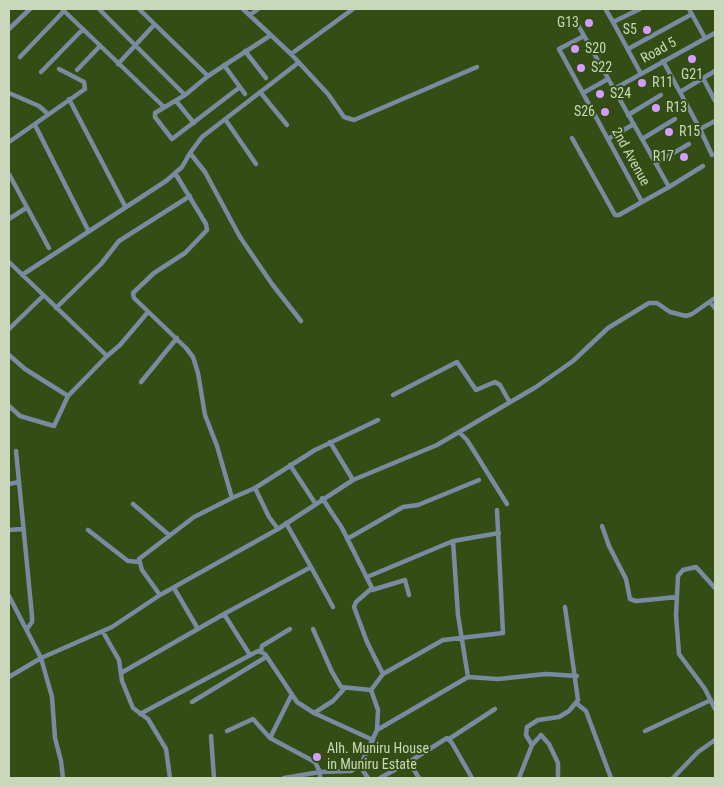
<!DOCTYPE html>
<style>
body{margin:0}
#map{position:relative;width:724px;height:787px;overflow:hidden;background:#344d15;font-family:"Roboto Condensed",sans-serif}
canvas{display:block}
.frame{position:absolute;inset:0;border:10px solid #c9d8bb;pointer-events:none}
</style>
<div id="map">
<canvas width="724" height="787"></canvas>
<div class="frame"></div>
</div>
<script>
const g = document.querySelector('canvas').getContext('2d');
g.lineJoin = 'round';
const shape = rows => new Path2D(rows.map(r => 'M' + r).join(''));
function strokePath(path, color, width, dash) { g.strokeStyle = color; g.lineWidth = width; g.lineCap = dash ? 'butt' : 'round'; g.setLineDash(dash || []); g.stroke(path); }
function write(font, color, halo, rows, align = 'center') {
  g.font = font + ' "Roboto Condensed",sans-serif'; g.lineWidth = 4; g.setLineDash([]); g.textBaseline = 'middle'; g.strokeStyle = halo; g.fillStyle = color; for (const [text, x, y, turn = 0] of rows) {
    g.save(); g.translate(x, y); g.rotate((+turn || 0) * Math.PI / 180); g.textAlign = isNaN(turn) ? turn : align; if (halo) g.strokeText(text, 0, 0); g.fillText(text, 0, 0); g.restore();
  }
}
const minor = shape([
 [62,9,164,107],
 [99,9,185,95,208,76,268,37],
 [139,9,208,76],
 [243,9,291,54],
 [353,9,291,54,328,94,344,117,354,120,477,67],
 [689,9,705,38],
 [606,10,613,22,640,9],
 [250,15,258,9],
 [613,22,641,74],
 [578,25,669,187,642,202,559,49,584,36],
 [9,29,30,9],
 [628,49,692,14],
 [245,51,266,78],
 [20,57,64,11],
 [663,61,700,129,712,155],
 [298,63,202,137,190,153,205,172,240,237,272,284,301,321],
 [118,64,154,25],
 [224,65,245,94],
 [77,70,100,46],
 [41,72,83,29],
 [703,78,715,101],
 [614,89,715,33],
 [260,92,287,125],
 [680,92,715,71],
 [9,93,39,106,48,114],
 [583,93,608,79],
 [185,95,155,113,155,117,172,139,240,87],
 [69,99,125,206],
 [176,101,194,123],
 [628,115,661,95],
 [225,119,256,164],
 [35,125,88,230],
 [700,129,715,121],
 [572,138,615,215,619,215,642,202],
 [608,139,634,124],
 [642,139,675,119],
 [9,142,85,89,84,82,59,69],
 [656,163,689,144],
 [175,173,206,224,207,230,185,253,154,273,133,293,134,298,186,348,193,357,198,373,205,415,217,446,232,498,255,488,315,450,378,420],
 [9,174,49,248],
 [669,187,703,166],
 [9,219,26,208],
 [9,262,107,356,120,345,148,312],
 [22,275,166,181,182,167,190,153],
 [710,302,715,308],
 [56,308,101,264,119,241,190,196],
 [9,329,43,296],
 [9,355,25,369,68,396],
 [141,382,177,338],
 [393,395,457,362,476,390,495,382,500,385,509,401],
 [9,406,20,416,54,426,68,396,107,356],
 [459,432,467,440,507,504],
 [330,442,353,480],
 [16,451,32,616,32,622,27,629],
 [290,465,315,503],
 [9,484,19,482],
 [255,488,269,517,278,529],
 [322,498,342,528,372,588,356,602,354,607,367,642,383,674],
 [133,504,169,535],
 [602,526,609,546,626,579,630,599,636,601,677,597],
 [9,530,22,529],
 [88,530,128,561,139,562],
 [347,539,403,507,418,505,479,480],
 [453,541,458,615,468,677,498,679,546,674,577,676],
 [311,567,333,607],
 [367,577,453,541,499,533],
 [174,588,198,629],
 [715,588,696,567,683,570,678,576,676,615,679,654,705,689,715,709],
 [372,590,405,580,409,595],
 [160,595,142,570,139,559,194,517,232,498],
 [9,596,41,658,52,697,55,738,61,761,63,778],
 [224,614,311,567,286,523],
 [313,629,332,672,341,687,371,690,378,710,377,730,360,766,351,771,320,772,320,778],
 [103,632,119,660,122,681,133,708,148,719,166,749,170,778],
 [261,651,262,646,290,629],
 [121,673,224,614,250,655],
 [9,677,41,658,112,627,160,595,278,529,353,480,437,445,536,387,573,361,608,328,649,303,657,303,670,312,686,316,692,314,715,298],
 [371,690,383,674,443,640,503,633,497,510],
 [192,702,266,657],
 [576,703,586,711,611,778],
 [314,713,373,740],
 [140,714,258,651,265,654,297,702,314,713,333,701,344,689],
 [377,730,468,677],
 [227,731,253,719,270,738,315,762,320,772,284,778],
 [645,731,711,700],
 [211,736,214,778],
 [270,738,291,696],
 [449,739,495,709],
 [532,745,526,735,527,727,538,720,559,717,569,711,578,700,565,607],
 [360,766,368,778],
 [380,778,409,762],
 [419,778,409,762,447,738,452,743,472,778],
 [519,778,532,745,541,735,549,744,558,763,558,778],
 [673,778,698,752,715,740]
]);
const markers = [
 [589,23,5,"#d49cfc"],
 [647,30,5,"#d49cfc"],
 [575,49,5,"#d49cfc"],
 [692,59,5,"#d49cfc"],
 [581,68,5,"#d49cfc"],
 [642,83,5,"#d49cfc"],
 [600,94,5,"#d49cfc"],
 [656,108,5,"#d49cfc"],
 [605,112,5,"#d49cfc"],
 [669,132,5,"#d49cfc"],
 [684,157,5,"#d49cfc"],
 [317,757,5,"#d49cfc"]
];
const poiNames = [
 ["G13",579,23,"right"],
 ["S5",637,30,"right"],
 ["S20",585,49],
 ["S22",591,68],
 ["G21",692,75,"center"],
 ["R11",652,83],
 ["S24",610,94],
 ["R13",666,108],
 ["S26",595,112,"right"],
 ["R15",679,132],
 ["R17",674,157,"right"],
 ["Alh. Muniru House",327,749],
 ["in Muniru Estate",327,765]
];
const streetNames = [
 ["Road 5",659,51,-29],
 ["2nd Avenue",630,157,61]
];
strokePath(minor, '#788ba0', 4.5);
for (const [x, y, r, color] of markers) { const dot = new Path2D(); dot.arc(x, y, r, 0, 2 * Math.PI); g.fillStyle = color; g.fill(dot); strokePath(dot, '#344d15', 2); }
write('14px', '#c9d8bb', '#344d15', poiNames, 'left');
write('14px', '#c9d8bb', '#344d15', streetNames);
</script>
